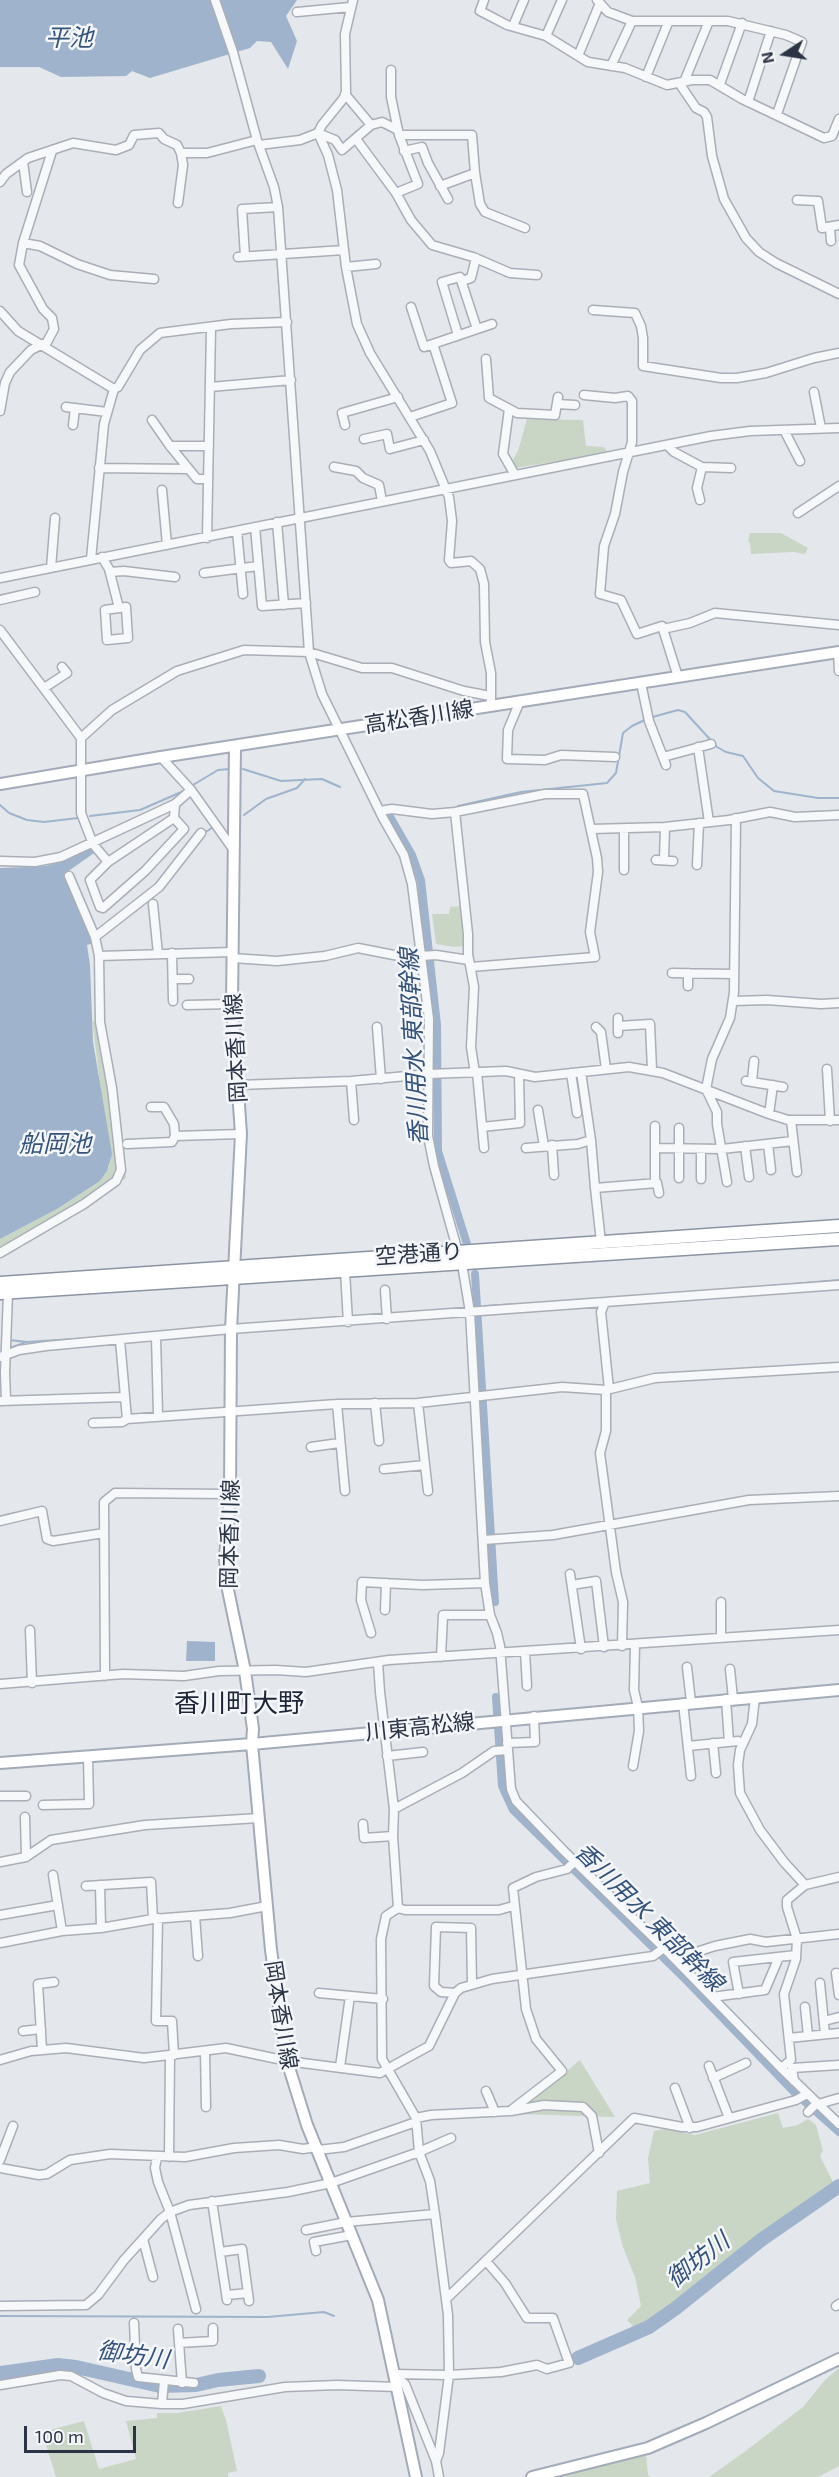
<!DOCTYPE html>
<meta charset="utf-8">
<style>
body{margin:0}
#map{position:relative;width:839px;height:2477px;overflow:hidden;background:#e4e7ec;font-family:"Exo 2",sans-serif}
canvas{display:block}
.north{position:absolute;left:755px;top:24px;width:60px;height:60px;-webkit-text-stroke:4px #f4f6f9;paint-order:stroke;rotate:258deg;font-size:16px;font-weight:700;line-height:24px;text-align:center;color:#2b3445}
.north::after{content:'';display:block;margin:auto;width:21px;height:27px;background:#2b3445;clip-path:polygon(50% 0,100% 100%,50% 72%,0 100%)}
.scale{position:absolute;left:24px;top:2426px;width:112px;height:27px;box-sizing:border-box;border:3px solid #2b3445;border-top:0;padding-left:8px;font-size:18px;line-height:21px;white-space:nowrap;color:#2b3445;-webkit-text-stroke:4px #f4f6f9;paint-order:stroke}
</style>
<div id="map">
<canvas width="839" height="2477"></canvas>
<div class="north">N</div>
<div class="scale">100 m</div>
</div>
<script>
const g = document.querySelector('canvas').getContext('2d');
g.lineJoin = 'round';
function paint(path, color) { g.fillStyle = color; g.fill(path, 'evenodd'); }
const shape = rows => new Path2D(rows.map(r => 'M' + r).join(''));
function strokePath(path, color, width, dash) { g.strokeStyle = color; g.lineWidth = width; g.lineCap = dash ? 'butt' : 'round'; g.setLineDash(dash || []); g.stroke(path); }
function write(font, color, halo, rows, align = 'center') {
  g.font = font + ' "Exo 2","Noto Sans JP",sans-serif'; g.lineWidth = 5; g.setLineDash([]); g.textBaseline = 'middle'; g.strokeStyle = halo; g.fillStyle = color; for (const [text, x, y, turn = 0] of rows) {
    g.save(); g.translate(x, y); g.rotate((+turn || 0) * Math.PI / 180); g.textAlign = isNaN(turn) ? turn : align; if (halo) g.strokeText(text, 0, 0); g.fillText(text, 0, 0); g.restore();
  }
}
const green = shape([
 [527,419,583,420,586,446,604,447,608,453,515,468,511,463,518,451],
 [750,533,781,533,808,548,805,554,793,552,751,554,750,543,748,541],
 [462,906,464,946,454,947,436,944,432,914,449,914,450,907],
 [92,1020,105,1032,119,1105,126,1178,40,1236,0,1258,0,1239,57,1209,100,1181,107,1171,110,1162],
 [580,2060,615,2117,516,2114],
 [778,2113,783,2128,798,2125,808,2119,816,2125,823,2151,820,2156,835,2186,757,2240,674,2306,645,2325,634,2327,627,2320,641,2306,635,2277,623,2247,616,2219,617,2191,650,2183,648,2158,654,2131,665,2129,695,2135],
 [839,2368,839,2466,818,2477,709,2477,743,2453,803,2407,825,2380],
 [221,2406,226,2420,237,2471,228,2473,228,2477,56,2477,42,2432,84,2421,99,2469,136,2459,126,2421,157,2418,157,2413,177,2413],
 [646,2453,648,2475,651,2477,556,2477]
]);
const water = shape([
 [0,0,297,0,286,16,297,41,288,69,271,42,257,41,250,48,150,78,132,71,126,76,61,77,39,67,0,67],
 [94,846,97,851,67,872,95,943,87,945,90,965,93,1042,112,1154,107,1171,100,1181,57,1209,0,1239,0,868,46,866,60,862],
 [187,1641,215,1642,215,1661,186,1661]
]);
const stream = shape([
 [243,769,281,781,322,779,340,787],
 [193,785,218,770,230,769],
 [0,805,9,813,27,820,44,822,78,818],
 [458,806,521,792,607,783,616,773,623,733,632,726,649,718,678,710,685,712,717,747,726,752,743,756,758,778,774,791,818,798,839,798],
 [244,815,266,799,297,788,305,779],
 [90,816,140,810,186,790],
 [203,834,213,827],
 [134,912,157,893],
 [770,1286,839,1280],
 [485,1306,516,1304],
 [9,1340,27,1342,90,1338],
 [7,1349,24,1343],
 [0,2316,267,2317,324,2312,334,2316]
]);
const canal = shape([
 [389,815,412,855,421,880,437,1025,438,1151,467,1244],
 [475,1274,495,1602],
 [496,1697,502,1786,513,1810,687,1981,794,2092,839,2132]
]);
const river = shape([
 [578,2358,649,2327,676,2308,761,2240,839,2186],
 [0,2373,58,2365,76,2367,160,2386,196,2385,218,2380,259,2376]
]);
const minor = shape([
 [215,0,233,52,257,140,274,187,278,207,309,652,322,694,383,818,404,855,412,884,429,1019,428,1136,434,1166,463,1270,470,1312,485,1583,490,1615,497,1633,500,1646,511,1789,516,1801,565,1852,664,1948,781,2068,839,2124],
 [484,0,480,11,486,14,507,25,546,36,588,62,625,68,667,85,692,80,710,80,742,99,824,138,832,136,839,119],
 [597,0,608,12,632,21,728,21,786,35,802,42,777,114],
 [297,12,350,7],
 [513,26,524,0],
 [546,36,562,0],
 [578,56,600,3],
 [611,66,632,21],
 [391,70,391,97,399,135,418,184,396,193],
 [646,77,668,23],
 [684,82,709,21],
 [679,83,696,108,704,112,707,117,712,156,724,199,746,238,759,252,776,263,839,294],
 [720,84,742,23],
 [345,94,371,125],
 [748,102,771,31],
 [318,133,328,155,337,190,346,267,357,324,370,353,430,451,449,497,452,521,449,560,451,563,471,561,480,569,484,584,485,642,491,673,491,706],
 [318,133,335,140,342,150,371,125,382,122,398,130],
 [399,135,472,135,475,173,480,204,485,212,525,228],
 [356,139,396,193,411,220,432,245,473,257,510,273,537,275],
 [259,145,300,140,318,133,322,125,343,99,346,93,345,34,353,0],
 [404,151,422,147,428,163,448,199],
 [23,162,27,192],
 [0,182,6,174,28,158,73,143,116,150,129,145,134,135,159,133,164,139,177,145,181,153,207,153,257,140],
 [440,186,475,173],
 [797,200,818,201,822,228,839,225],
 [178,203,183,165,181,153],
 [830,228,831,241],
 [23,243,40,246,77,264,110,275,154,279],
 [245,256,242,209,278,207],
 [238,257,344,250],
 [346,267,376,264],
 [462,281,471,278,476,258],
 [411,307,424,347,492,324],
 [593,310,635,313,641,326,643,338,643,366,721,378,737,378,766,373,814,358,839,353],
 [0,311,18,331,114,389],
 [458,335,442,282,460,277,477,329],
 [486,359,489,398,517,413,555,415,558,397],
 [210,387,291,380],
 [814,392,821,428],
 [584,395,615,398,628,396,632,401,632,442,623,472,615,514,604,546,600,594,621,600,637,634,662,626,663,629],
 [557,404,575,405],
 [66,407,107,412],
 [509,409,503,454,515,475],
 [0,411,5,383,10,372,31,350,47,342,54,329,52,318,43,309,19,265,23,243,52,151],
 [410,417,452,403,433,344],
 [152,420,170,446,197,479,208,479],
 [73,425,75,408],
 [345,425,342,413,398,397],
 [784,430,800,461],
 [364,439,387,434,390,449,424,440],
 [667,445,674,452,702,467,731,468],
 [170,446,209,446],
 [334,467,356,471,363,478,379,485,382,501],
 [99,468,188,469],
 [162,490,167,545],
 [700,500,697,488,702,467],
 [798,513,839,486],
 [277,522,284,605],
 [255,527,262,606,306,603],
 [237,531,243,594],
 [207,538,211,328],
 [102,557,109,569,119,608],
 [91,559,104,424,114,389,118,387,140,350,160,333,231,324,287,322],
 [51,568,55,518],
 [110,572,124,571,175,577],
 [204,573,258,566],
 [0,578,711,436,750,431,839,428],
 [0,600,35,592],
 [126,607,128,638,107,640,105,610,126,607],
 [0,630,81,738,81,813,93,844,108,862],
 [838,652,839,671],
 [678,677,663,629,690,623,715,613,839,625],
 [641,683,649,721,666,765],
 [44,688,67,673,62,667],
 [520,701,508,730,507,759,545,760,561,755,615,757],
 [81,738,112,710,177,671,244,650,309,652,362,668,392,668,464,691,490,696],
 [698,747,709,822],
 [161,757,191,790,233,849],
 [663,757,711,744],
 [380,811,392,809,432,814,455,812,545,794,583,794,597,858,598,872,590,932,595,957,471,967],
 [455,812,468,934,468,954,474,987,471,1047,475,1073],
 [174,818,184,829,145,871,103,908,100,907,90,880,108,862,174,818,175,804],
 [591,829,665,827,729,820,770,812,795,817,839,815],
 [656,860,673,861],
 [664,860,665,827],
 [0,861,35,862,61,857,175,804,191,790],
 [697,865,699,823],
 [624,870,624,829],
 [69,876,95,937,99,956],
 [153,904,158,954],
 [95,937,159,887,201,833],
 [172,953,173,1001],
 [232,958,277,961,325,956,358,948,404,957,436,955,469,960],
 [672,973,733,974],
 [688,973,688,986],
 [173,979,189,979],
 [733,1001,767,1000,821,1004,839,1003],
 [187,1005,232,1004],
 [618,1018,618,1033],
 [618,1026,650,1024,652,1070],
 [377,1027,381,1079],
 [596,1027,601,1032,606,1069],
 [827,1069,830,1121],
 [477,1072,484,1148],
 [581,1072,591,1140,595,1188,657,1183,659,1193],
 [571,1073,577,1113],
 [351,1081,354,1120],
 [746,1081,783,1087],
 [752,1081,754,1061],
 [238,1085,351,1081,429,1074,506,1071,535,1077,629,1067,663,1073,769,1114,788,1120,839,1120],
 [151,1107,164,1107,174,1124,175,1136],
 [538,1110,544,1146],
 [769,1114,773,1085],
 [791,1120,797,1172],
 [655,1126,655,1179],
 [482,1127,520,1123,519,1074],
 [127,1144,172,1142,175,1136,241,1134],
 [768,1144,771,1170],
 [552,1145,554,1175],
 [745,1146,749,1177],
 [526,1148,578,1144,591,1140],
 [656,1148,722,1149,793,1141],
 [679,1178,679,1128],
 [701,1179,701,1149],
 [727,1182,717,1124,717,1112,706,1089,712,1059,730,1018,734,992,736,818],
 [595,1188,601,1242],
 [0,1253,84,1204,116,1181,121,1170,112,1088,100,1022,99,956,232,952],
 [345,1271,348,1322],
 [385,1290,387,1319],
 [605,1302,839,1285],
 [156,1336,158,1415],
 [0,1357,19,1350,46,1346,231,1329,605,1302,601,1312,609,1389],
 [606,1390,606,1431,600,1453,616,1572,623,1602,622,1646],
 [6,1400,5,1373,8,1293],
 [0,1401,124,1397],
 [375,1403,379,1441],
 [418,1403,428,1491],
 [337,1404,345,1491],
 [127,1419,337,1404,418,1403,562,1387,606,1390,655,1378,839,1367],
 [93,1423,122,1422,127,1419,120,1340],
 [311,1447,339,1443],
 [384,1469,425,1465],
 [0,1521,42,1511,47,1539,53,1541,104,1533],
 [484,1540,553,1535,749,1500,839,1496],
 [570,1574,581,1649],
 [572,1585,596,1581,604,1647],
 [385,1610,386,1583],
 [30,1630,32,1683],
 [371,1633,361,1600,362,1582,423,1585,485,1583],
 [721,1637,721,1602],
 [525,1652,527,1686],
 [441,1657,443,1615,490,1615],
 [378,1662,380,1692,394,1809,393,1836,398,1908,386,1916,381,1939,382,2059,416,2118,419,2152,430,2181,435,2214,448,2315,449,2375,439,2453,436,2461],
 [687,1667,691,1702],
 [730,1669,733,1699],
 [105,1676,104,1502,115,1493,230,1494],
 [0,1684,123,1674,184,1676,219,1671,276,1670,306,1672,389,1660,839,1630],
 [755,1697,752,1724,740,1750,738,1765,740,1793,760,1830,784,1862,805,1885],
 [726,1699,729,1742],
 [683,1703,691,1776],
 [507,1743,535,1742,534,1716],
 [713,1743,716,1773],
 [688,1746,738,1741],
 [387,1756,423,1752],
 [633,1766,639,1731,638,1707,634,1690,635,1645],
 [0,1796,26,1796],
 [43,1805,89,1804,88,1757],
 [394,1809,462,1773,494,1751,507,1750],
 [25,1817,26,1857],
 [363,1824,364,1838,393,1836],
 [0,1862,26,1857,51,1840,145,1825,259,1818],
 [53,1875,62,1931],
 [100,1885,101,1928],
 [86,1886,151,1882,153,1919],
 [398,1908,405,1910,499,1910,513,1906],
 [0,1915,58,1905],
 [195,1916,198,1956],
 [158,1918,156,2021,172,2021,174,2055],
 [0,1943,62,1931,101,1928,153,1919,230,1913,267,1906],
 [677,1961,684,1956,715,1946,750,1939,766,1942,839,1934],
 [836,1973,839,1995],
 [820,1983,825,2034],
 [319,1993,383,1999],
 [455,1993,441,1992,434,1986,436,1927,471,1928,472,1984],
 [739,1994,733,1962,796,1955],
 [712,1997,765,1990,779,1957],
 [805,2007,808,2036],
 [824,2021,839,2017],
 [23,2031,41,2029],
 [789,2038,839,2033],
 [42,2050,38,1984,54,1982],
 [205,2052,206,2107],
 [0,2060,31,2051,66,2048,144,2058,226,2048,287,2061,380,2073,429,2046,455,1993,461,1988,492,1979,653,1956,664,1948],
 [709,2066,729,2118],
 [340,2067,350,1996],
 [781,2068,791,2060,784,1994,796,1959,797,1939,787,1907,787,1900,805,1885,839,1877],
 [713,2078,746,2063],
 [794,2081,792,2068,839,2065],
 [675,2088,690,2128],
 [486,2091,495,2112],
 [511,2111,544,2105,583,2107,592,2116,599,2153],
 [808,2112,815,2105,839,2098],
 [416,2118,431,2115,510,2111,562,2071,536,2039,526,2009,513,1888,536,1877,567,1869,575,1861],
 [318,2150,344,2147,416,2122],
 [157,2156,155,2168,158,2182,170,2212,196,2309],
 [169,2157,170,2056],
 [0,2160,13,2126],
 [0,2168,39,2175,47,2174,70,2160,110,2154,185,2157,234,2148,279,2145,303,2149,317,2147],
 [212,2201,227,2300],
 [306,2230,346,2222,435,2214],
 [143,2239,153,2277],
 [316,2251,314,2242,352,2235],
 [220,2252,242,2249,249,2301],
 [227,2295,248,2293],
 [446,2299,634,2118,682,2127,697,2127,796,2100,807,2094],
 [0,2306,86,2305,98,2295,124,2260,161,2219,170,2212,189,2205,288,2192,331,2183,419,2152,451,2138],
 [836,2306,839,2304],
 [134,2323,136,2369,138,2377,194,2383],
 [178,2329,182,2383],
 [179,2343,213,2341,213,2328],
 [394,2374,449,2375,501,2372,537,2365,547,2369,569,2363,553,2318,527,2318,505,2283,486,2261],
 [394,2375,405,2384,436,2461,439,2477],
 [0,2385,60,2375,71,2376,103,2393,126,2401,162,2404,183,2404,285,2387,337,2385,397,2387],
 [162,2404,164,2381]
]);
const major = shape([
 [235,746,232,1004,241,1134,231,1329,230,1494,225,1559,228,1590,245,1671,253,1729,252,1744,271,1950,287,2061,307,2125,378,2300,416,2477],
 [0,784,161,757,839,652],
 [0,1763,252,1744,839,1690],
 [532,2477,648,2448,706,2423,839,2359]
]);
const highway = shape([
 [0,1283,839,1226],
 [0,1293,839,1239]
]);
const streetNames = [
 ["高松香川線",419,717,-9],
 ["岡本香川線",236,1048,-93],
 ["空港通り",419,1254,-4],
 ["岡本香川線",230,1534,-89],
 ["川東高松線",420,1727,-6],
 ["岡本香川線",281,2015,81]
];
const waterNames = [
 ["平池",69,38],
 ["香川用水 東部幹線",414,1047,-93],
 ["船岡池",55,1144],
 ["香川用水 東部幹線",649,1917,45],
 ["御坊川",698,2260,-38],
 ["御坊川",133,2355,8]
];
const quarterNames = [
 ["香川町大野",239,1703]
];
paint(green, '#c9d6c5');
paint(water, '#9fb4cc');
strokePath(stream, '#9fb4cc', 2);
strokePath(canal, '#9fb4cc', 8);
strokePath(river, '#9fb4cc', 14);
strokePath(minor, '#a9aeb7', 11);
strokePath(major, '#a3abb8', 14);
strokePath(highway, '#8b94a3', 15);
strokePath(minor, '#f7f8fa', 8);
strokePath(major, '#fff', 10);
strokePath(highway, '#fff', 12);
write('22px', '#2b3445', '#f4f6f9', streetNames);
write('italic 24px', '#34527a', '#f4f6f9', waterNames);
write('26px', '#1d2536', '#f4f6f9', quarterNames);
</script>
